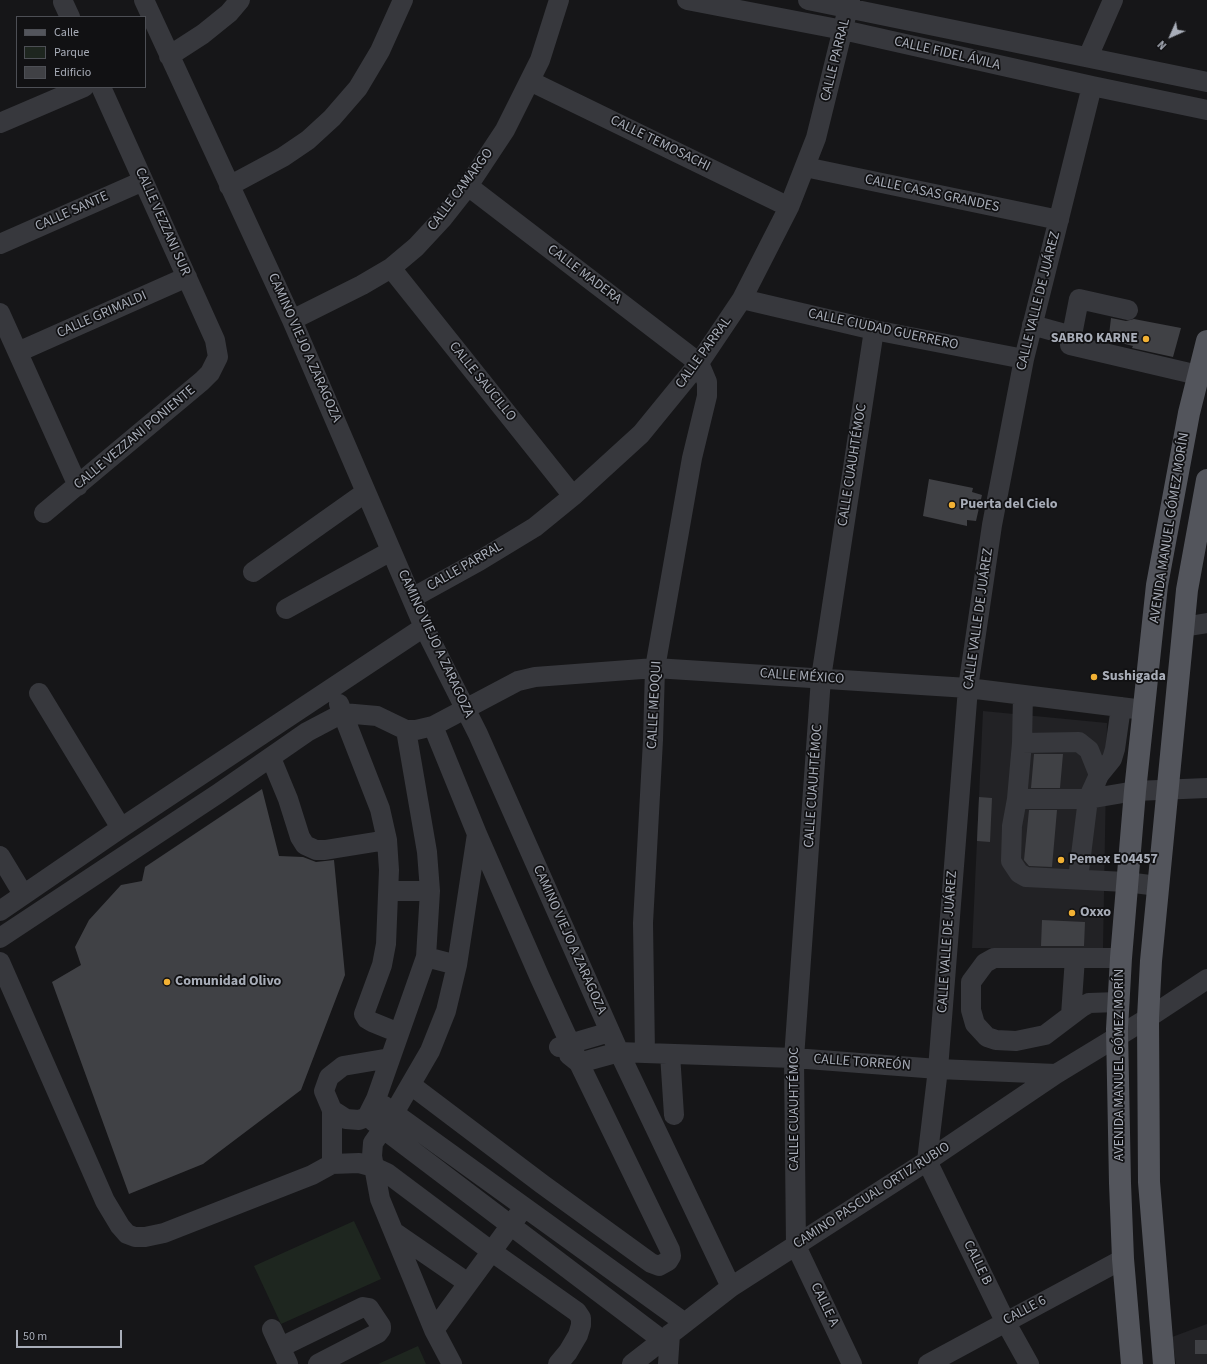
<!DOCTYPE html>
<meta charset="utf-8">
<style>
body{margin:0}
#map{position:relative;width:1207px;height:1364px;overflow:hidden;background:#161618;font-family:"Source Sans 3",sans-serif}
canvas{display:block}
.legend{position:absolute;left:16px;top:16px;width:130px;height:72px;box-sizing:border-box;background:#111113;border:1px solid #4d4f55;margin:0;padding:5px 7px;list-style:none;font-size:12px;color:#a8adb8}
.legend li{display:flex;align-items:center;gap:8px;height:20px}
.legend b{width:20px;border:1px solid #4d4f55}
.north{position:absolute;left:1151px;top:16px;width:40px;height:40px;-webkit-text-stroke:3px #111113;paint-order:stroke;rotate:225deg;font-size:11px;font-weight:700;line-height:16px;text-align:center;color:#a8adb8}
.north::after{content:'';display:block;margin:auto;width:14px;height:18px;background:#a8adb8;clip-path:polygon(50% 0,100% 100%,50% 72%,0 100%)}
.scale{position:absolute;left:16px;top:1330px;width:106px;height:18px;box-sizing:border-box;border:2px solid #a8adb8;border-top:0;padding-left:5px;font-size:12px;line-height:14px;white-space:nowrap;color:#a8adb8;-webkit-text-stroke:3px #111113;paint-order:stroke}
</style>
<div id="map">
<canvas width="1207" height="1364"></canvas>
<ul class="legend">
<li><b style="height:5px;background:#53555c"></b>Calle</li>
<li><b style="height:11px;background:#1e261f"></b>Parque</li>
<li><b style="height:11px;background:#404145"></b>Edificio</li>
</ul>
<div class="north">N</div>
<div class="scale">50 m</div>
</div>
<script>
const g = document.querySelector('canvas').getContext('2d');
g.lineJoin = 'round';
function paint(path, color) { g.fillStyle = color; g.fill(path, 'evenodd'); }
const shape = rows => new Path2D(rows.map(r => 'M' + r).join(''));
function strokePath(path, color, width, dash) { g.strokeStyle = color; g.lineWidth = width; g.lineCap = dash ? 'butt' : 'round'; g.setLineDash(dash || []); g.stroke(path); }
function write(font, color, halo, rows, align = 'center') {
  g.font = font + ' "Source Sans 3",sans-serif'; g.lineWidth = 3.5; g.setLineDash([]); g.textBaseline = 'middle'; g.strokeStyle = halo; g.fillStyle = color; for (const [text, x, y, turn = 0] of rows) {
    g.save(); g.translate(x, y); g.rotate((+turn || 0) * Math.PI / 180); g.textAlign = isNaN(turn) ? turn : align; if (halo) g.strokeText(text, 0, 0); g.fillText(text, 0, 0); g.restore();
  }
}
const built = shape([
 [983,711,1107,723,1103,949,972,948],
 [1207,1324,1207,1364,1176,1364,1172,1337]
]);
const green = shape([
 [354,1221,381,1279,281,1324,254,1266],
 [418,1346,426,1364,378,1364]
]);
const building = shape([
 [1111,318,1126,321,1134,319,1181,328,1173,357,1132,348,1133,346,1113,341,1114,336,1109,335],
 [929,479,973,488,972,492,982,495,976,521,967,520,967,526,923,516],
 [1034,754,1063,754,1060,788,1031,788],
 [262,789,279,856,303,857,316,862,334,860,345,975,301,1090,203,1164,129,1194,52,982,81,965,75,947,89,920,121,885,142,881,145,867],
 [979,797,992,798,990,842,977,841],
 [1029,810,1057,810,1052,867,1029,866,1024,860],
 [1042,920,1085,922,1084,946,1041,946],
 [1195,1340,1207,1340,1207,1354,1195,1354]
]);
const minor = shape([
 [144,0,292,320,424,627,478,734,619,1052,731,1287],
 [687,0,843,30,1092,86,1207,110],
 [808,0,1207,82],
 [63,2,70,17],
 [169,56,203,34,229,13,240,0],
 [1088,57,1113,0],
 [530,81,789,207],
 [0,123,84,87],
 [805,167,1059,220],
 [229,186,283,157,308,140,332,118,358,88,380,51,403,0],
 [468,186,699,363,707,382,707,396,692,458,655,668,653,740,643,923,645,1053],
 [0,244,143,181],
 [391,268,573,496],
 [742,299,874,330,1024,359],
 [1128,310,1079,299,1070,345,1198,375],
 [0,313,78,486],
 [292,320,362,285,391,268,416,247,442,219,468,186,505,130,540,60,559,0],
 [1032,325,1072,336],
 [18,352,187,277],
 [44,513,202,381,210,373,218,357,215,340,101,87],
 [253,572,366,492],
 [412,598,479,561,535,527,573,496,641,434,699,363,742,299,789,207,816,138,850,0],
 [286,609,391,551],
 [1183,627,1207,623],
 [39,693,121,828],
 [339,704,380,809,387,840,389,870,386,944,382,965,364,1014,367,1019,372,1022,399,1033],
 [1022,743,1023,695],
 [271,758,288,799,300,837,305,845,316,850,325,850,387,840],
 [1017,799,1022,743,1079,742,1089,750,1099,775],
 [0,856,23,894],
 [1078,879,1088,799,1099,775,1112,759,1115,749,1121,707],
 [1158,886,1126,882,1026,877,1019,873,1011,861,1012,826,1017,799,1088,799,1135,791,1207,788],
 [389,891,430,891],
 [0,911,121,828,424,627],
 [0,938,219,793,307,732,343,713,377,716,406,730,416,730,433,726,518,681,535,677,655,668,968,688,1144,710],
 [426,957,457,965],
 [0,962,105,1201,120,1226,127,1234,135,1237,145,1237,164,1233,312,1175,332,1164,359,1163,374,1167,387,1173,491,1251,577,1312,581,1318,581,1325,578,1335,568,1352,558,1364],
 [1118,1002,1089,1003,1082,1007,1045,1035,1016,1041,996,1040,987,1037,975,1024,971,1010,971,982,985,963,994,958,1121,958],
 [1071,1015,1075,958],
 [559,1047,610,1032],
 [670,1054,674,1115],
 [569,1055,579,1063,619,1052,645,1053,794,1058,938,1069,1056,1074],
 [390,1058,343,1066,329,1077,324,1091,332,1110,346,1119,359,1120,367,1117,376,1099,426,957,430,891,427,852,406,730],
 [411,1085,542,1184,651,1263,659,1266,668,1261,671,1256,670,1250,579,1063,540,978,477,834,433,726],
 [383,1105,685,1323],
 [332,1110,332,1164],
 [373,1121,662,1340],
 [394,1232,468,1283],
 [272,1329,288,1364],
 [434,1330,519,1214],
 [281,1347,363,1307,369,1308,381,1326,381,1329,378,1333,318,1364],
 [452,1364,434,1330,380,1199,372,1156,373,1143,394,1113,430,1051,446,1011,457,965,477,834],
 [632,1364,731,1287,927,1161,1056,1074,1148,1018,1207,979],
 [668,1364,670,1334],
 [852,1364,796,1246,794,1058,821,678,874,330],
 [928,1364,1123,1259],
 [1029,1364,1005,1321,927,1161,938,1069,968,688,992,525,1024,359,1092,86]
]);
const major = shape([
 [1132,1364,1123,1259,1120,1183,1117,1029,1121,958,1135,791,1157,585,1189,413,1207,341],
 [1164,1364,1149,1182,1148,1018,1151,961,1187,590,1207,480]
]);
const markers = [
 [1146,339,4,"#f2b134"],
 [952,505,4,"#f2b134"],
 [1094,677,4,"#f2b134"],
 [1061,860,4,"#f2b134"],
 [1072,913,4,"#f2b134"],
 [167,982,4,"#f2b134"]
];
const streetNames = [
 ["CALLE FIDEL ÁVILA",947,54,13],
 ["CALLE PARRAL",836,60,-76],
 ["CALLE TEMOSACHI",660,144,26],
 ["CALLE CAMARGO",461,190,-53],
 ["CALLE CASAS GRANDES",932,194,12],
 ["CALLE SANTE",72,212,-24],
 ["CALLE VEZZANI SUR",162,222,66],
 ["CALLE MADERA",584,275,37],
 ["CALLE VALLE DE JUÁREZ",1039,301,-76],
 ["CALLE GRIMALDI",102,315,-24],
 ["CALLE CIUDAD GUERRERO",883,330,12],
 ["CAMINO VIEJO A ZARAGOZA",304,348,66],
 ["CALLE PARRAL",704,353,-54],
 ["CALLE SAUCILLO",482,382,51],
 ["CALLE VEZZANI PONIENTE",135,438,-40],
 ["CALLE CUAUHTÉMOC",853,465,-81],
 ["AVENIDA MANUEL GÓMEZ MORÍN",1170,528,-81],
 ["CALLE PARRAL",465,567,-30],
 ["CALLE VALLE DE JUÁREZ",979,619,-82],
 ["CAMINO VIEJO A ZARAGOZA",435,644,65],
 ["CALLE MÉXICO",802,677,4],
 ["CALLE MEOQUI",655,705,-87],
 ["CALLE CUAUHTÉMOC",814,786,-86],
 ["CAMINO VIEJO A ZARAGOZA",569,940,66],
 ["CALLE VALLE DE JUÁREZ",948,942,-86],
 ["CALLE TORREÓN",862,1063,4],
 ["AVENIDA MANUEL GÓMEZ MORÍN",1120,1065,-90],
 ["CALLE CUAUHTÉMOC",795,1109,-90],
 ["CAMINO PASCUAL ORTIZ RUBIO",872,1196,-33],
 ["CALLE B",977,1263,64],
 ["CALLE A",824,1305,64],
 ["CALLE 6",1025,1311,-28]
];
const poiNames = [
 ["SABRO KARNE",1138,339,"right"],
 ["Puerta del Cielo",960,505],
 ["Sushigada",1102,677],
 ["Pemex E04457",1069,860],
 ["Oxxo",1080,913],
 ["Comunidad Olivo",175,982]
];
paint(built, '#222225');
paint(green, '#1e261f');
paint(building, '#404145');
strokePath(minor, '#37383d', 20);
strokePath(major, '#53555c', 22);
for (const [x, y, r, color] of markers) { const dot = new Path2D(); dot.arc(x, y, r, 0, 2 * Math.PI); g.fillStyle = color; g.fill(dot); strokePath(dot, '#111113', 1.5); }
write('14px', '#a8adb8', '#111113', streetNames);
write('bold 14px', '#a8adb8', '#111113', poiNames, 'left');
</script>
